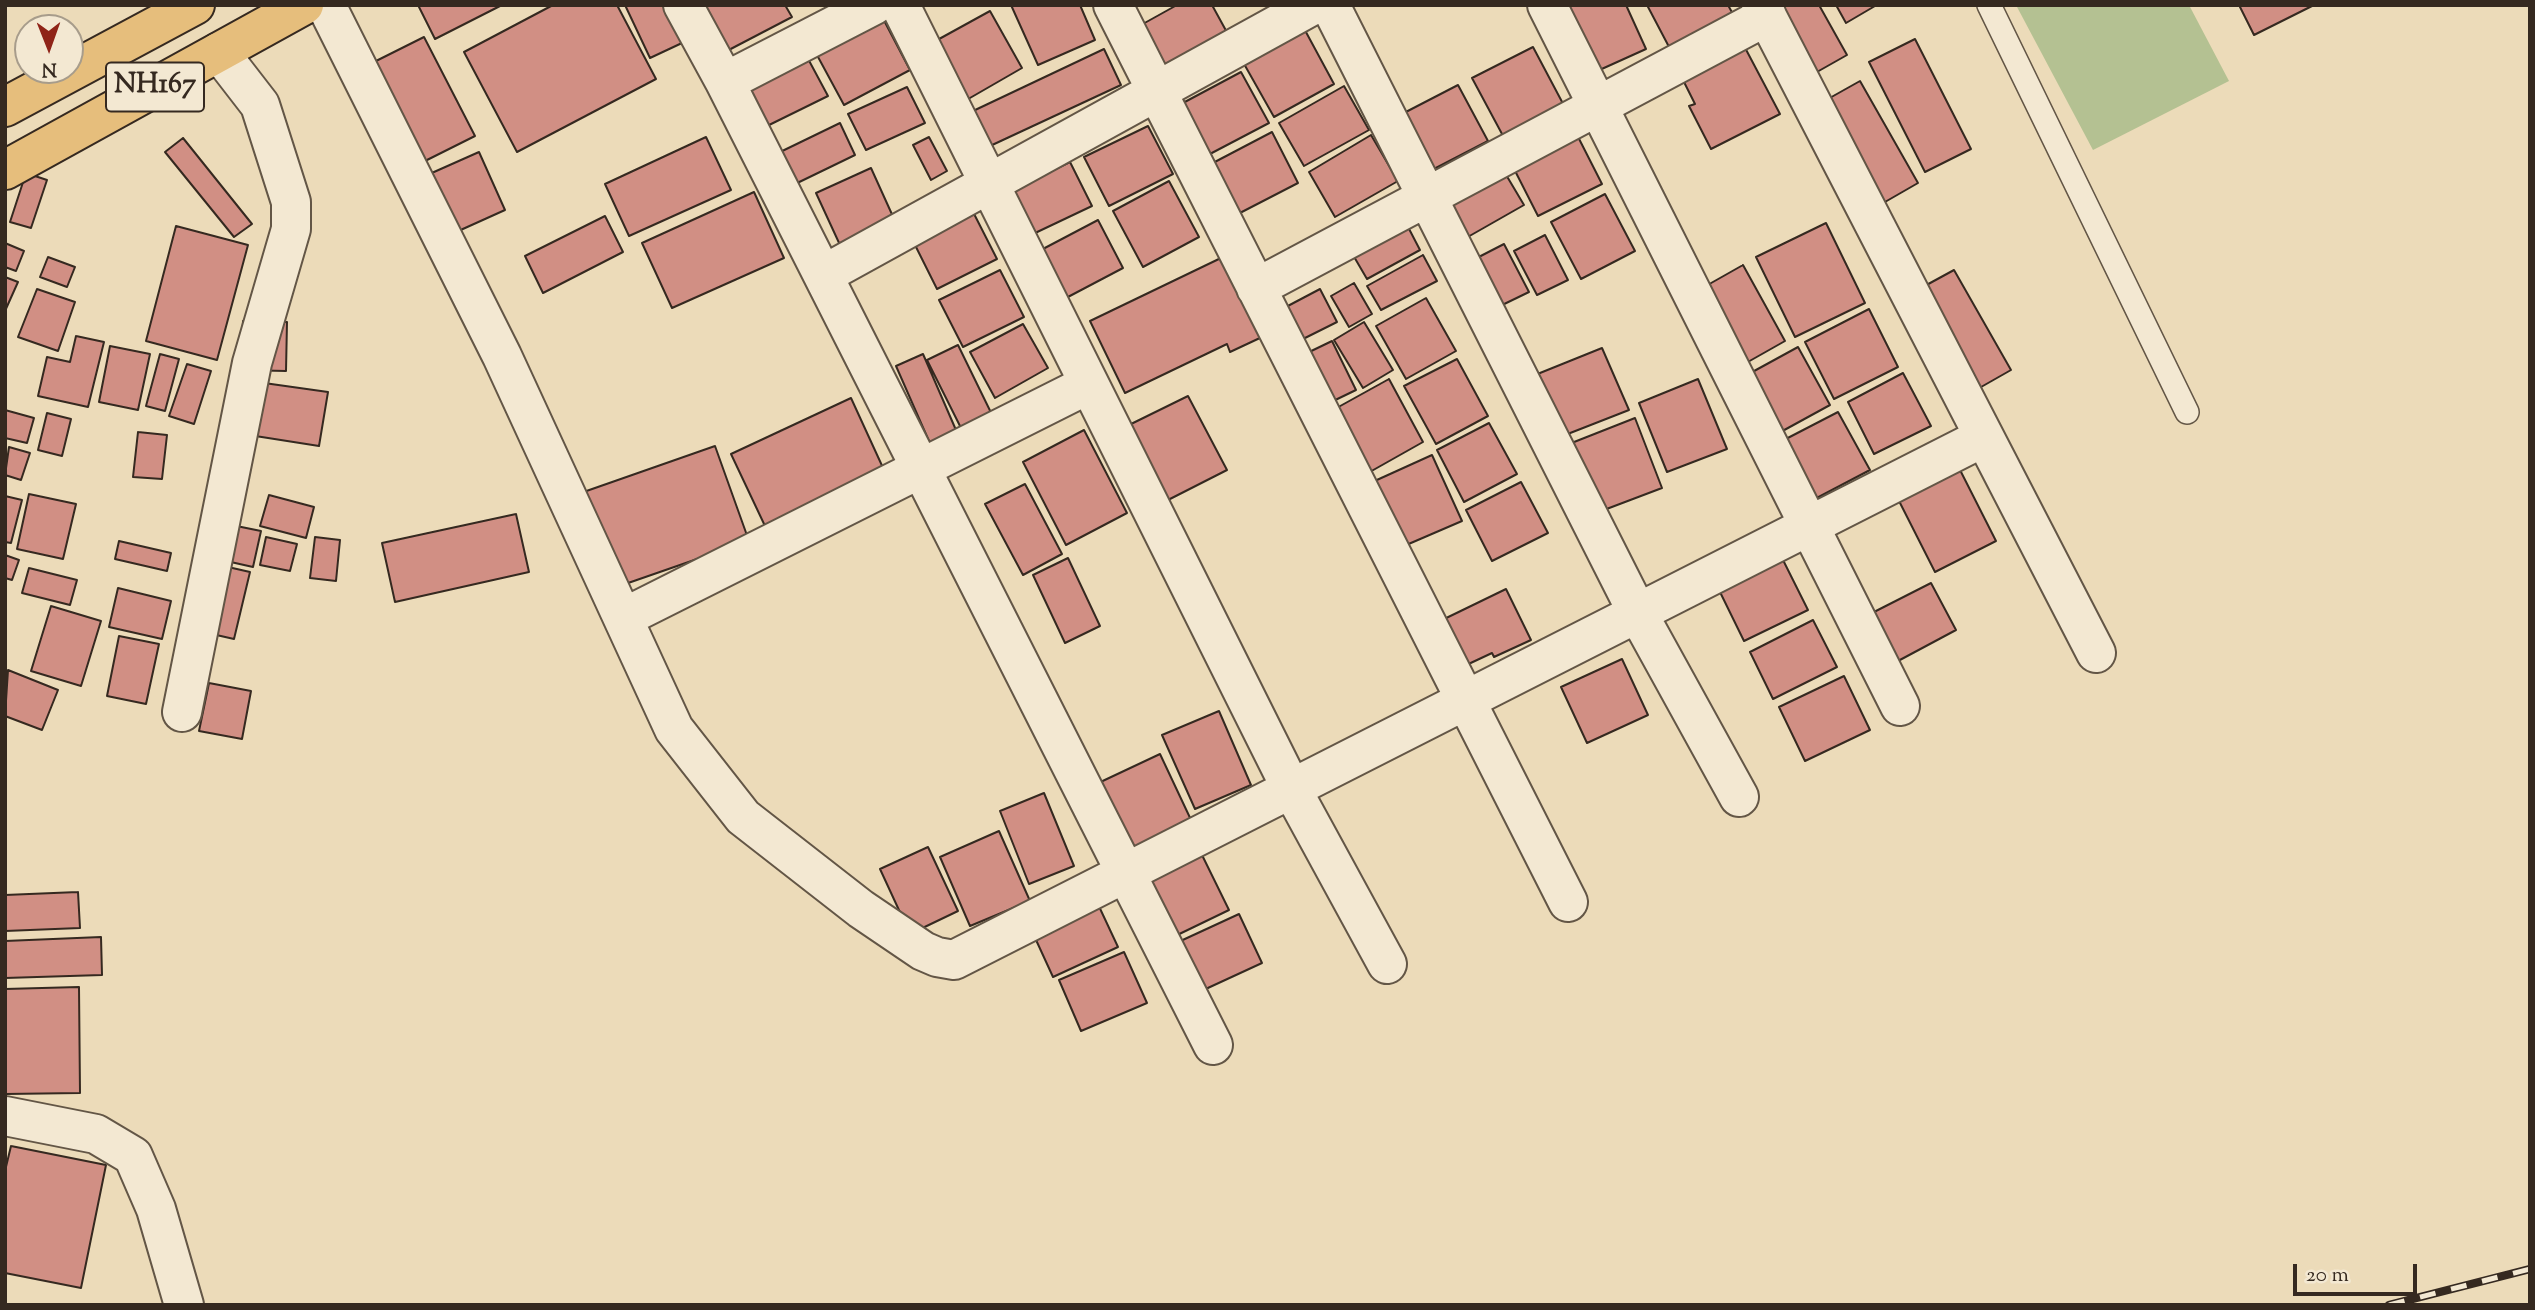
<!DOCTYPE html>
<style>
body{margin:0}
#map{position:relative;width:2535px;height:1310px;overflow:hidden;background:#ecdbb9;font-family:"Sorts Mill Goudy",serif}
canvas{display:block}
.frame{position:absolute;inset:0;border:7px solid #352920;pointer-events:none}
.north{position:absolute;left:14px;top:14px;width:70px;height:70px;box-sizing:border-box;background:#f3e8d2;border:2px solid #a79c8b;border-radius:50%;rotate:179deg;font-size:19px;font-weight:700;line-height:28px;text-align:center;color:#352920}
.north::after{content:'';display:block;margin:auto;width:24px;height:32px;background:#8f2418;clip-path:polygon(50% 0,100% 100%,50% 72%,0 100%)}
.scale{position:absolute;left:2293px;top:1264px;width:124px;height:32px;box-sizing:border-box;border:4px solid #352920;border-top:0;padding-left:9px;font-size:21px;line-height:24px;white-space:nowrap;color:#352920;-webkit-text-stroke:5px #f3e8d2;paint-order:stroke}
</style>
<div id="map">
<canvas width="2535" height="1310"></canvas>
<div class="frame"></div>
<div class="north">N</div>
<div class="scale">20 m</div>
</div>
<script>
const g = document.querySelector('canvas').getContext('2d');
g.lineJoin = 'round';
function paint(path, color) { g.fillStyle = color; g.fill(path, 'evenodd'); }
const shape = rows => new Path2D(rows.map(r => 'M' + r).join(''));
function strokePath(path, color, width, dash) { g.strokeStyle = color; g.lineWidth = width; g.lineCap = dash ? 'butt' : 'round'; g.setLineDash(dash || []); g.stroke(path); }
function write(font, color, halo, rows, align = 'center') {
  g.font = font + ' "Sorts Mill Goudy",serif'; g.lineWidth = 7; g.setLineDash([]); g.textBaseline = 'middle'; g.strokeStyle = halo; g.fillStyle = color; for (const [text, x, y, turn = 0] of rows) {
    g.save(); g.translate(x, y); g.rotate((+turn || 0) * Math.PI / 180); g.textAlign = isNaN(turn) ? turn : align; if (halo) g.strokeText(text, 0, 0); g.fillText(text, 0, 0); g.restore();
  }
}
const green = shape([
 [2016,5,2189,5,2229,81,2093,150]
]);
const building = shape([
 [418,5,502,5,435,39,418,5],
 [553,5,617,5,656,79,517,152,464,52,553,5],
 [625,5,664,5,682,43,650,58,625,5],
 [698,5,785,5,792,17,723,53,698,5],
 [1011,5,1080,5,1095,40,1038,65,1011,5],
 [1177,5,1212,5,1235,47,1172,82,1141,25,1177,5],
 [1550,5,1626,5,1646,49,1584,77,1550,5],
 [1647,5,1728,5,1742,31,1678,64,1647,5],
 [1764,5,1819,5,1847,55,1801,81,1764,5],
 [1836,5,1874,5,1875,6,1846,23,1836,5],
 [2239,5,2314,5,2254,35,2239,5],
 [878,9,910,70,844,105,811,44,878,9],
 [990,11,1022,68,963,102,930,44,990,11],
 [1300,21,1334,84,1274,117,1239,55,1300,21],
 [424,37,475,136,397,175,346,76,424,37],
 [1915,39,1971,149,1925,172,1869,62,1915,39],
 [1742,42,1780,114,1711,149,1689,106,1695,104,1680,74,1742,42],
 [1533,47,1569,115,1509,147,1472,78,1533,47],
 [1104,49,1121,85,990,146,973,111,1104,49],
 [806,55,828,96,765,127,744,86,806,55],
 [1241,72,1269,123,1208,155,1181,104,1241,72],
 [1860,81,1918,183,1878,206,1819,104,1860,81],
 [1458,85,1488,141,1430,171,1400,115,1458,85],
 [1344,86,1369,130,1304,166,1279,123,1344,86],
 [907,87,925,123,866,150,848,114,907,87],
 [840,123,855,155,789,187,774,155,840,123],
 [1148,126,1173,174,1109,206,1084,157,1148,126],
 [1573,127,1602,184,1538,216,1509,159,1573,127],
 [1272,132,1298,183,1236,215,1209,165,1272,132],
 [1371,135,1398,181,1335,217,1309,172,1371,135],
 [706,137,731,190,629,236,605,184,706,137],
 [929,137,947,171,931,180,913,145,929,137],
 [183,138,252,224,234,237,165,152,183,138],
 [479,152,505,210,434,242,407,184,479,152],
 [1070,162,1092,206,1033,234,1012,190,1070,162],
 [871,168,895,221,840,245,816,193,871,168],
 [1502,168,1524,205,1466,238,1444,201,1502,168],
 [26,173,47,180,31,228,10,222,26,173],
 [1169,181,1199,237,1143,267,1113,211,1169,181],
 [754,192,784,258,672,308,642,243,754,192],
 [1605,194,1635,251,1581,279,1551,222,1605,194],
 [969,204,997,259,937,289,909,233,969,204],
 [605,216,623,252,543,293,525,256,605,216],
 [1098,220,1123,268,1066,298,1041,250,1098,220],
 [1826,223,1865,303,1795,337,1756,257,1826,223],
 [1407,225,1420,250,1367,279,1353,255,1407,225],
 [176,226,248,245,217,360,146,341,176,226],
 [1545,235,1568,280,1537,295,1514,251,1545,235],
 [5,243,24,251,16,271,5,267,5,243],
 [1504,244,1529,292,1496,308,1471,261,1504,244],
 [1423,255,1437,281,1381,310,1367,286,1423,255],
 [48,257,75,267,67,287,40,277,48,257],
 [1223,257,1262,337,1230,352,1227,344,1125,393,1090,321,1223,257],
 [1743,265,1785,341,1739,367,1697,291,1743,265],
 [1000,270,1024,317,963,347,939,300,1000,270],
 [1954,270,2011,370,1967,395,1910,294,1954,270],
 [5,277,18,282,5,311,5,277],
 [1354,283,1372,314,1349,327,1331,296,1354,283],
 [37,289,75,302,58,351,18,337,37,289],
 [1320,289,1337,322,1301,340,1284,308,1320,289],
 [1426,298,1456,351,1406,379,1376,326,1426,298],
 [1869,309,1898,367,1834,399,1805,342,1869,309],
 [243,321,287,322,286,371,241,370,243,321],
 [1364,322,1393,370,1363,388,1334,340,1364,322],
 [1023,324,1048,368,995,398,970,352,1023,324],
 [76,336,104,342,88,407,38,396,47,357,70,362,76,336],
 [1332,341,1356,390,1327,404,1303,355,1332,341],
 [958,345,999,429,969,444,927,360,958,345],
 [110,346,150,354,138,410,99,402,110,346],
 [1798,347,1830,405,1777,434,1745,376,1798,347],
 [1602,348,1629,410,1560,437,1535,375,1602,348],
 [160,354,179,359,165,411,146,406,160,354],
 [923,354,959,437,932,448,896,366,923,354],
 [1457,359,1488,416,1436,444,1404,386,1457,359],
 [187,364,211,371,194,424,169,416,187,364],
 [1903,373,1931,426,1874,454,1848,402,1903,373],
 [1389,379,1423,442,1368,473,1333,410,1389,379],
 [1698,379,1727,449,1667,472,1639,403,1698,379],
 [257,382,328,392,319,446,249,435,257,382],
 [1188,396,1227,470,1168,500,1129,425,1188,396],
 [851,398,884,470,765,526,731,454,851,398],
 [5,410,34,418,27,443,5,438,5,410],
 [1838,412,1870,470,1811,501,1780,442,1838,412],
 [47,413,71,419,62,456,38,450,47,413],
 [1635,418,1662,488,1596,513,1569,444,1635,418],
 [1489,423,1517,474,1464,502,1437,450,1489,423],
 [1084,430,1127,513,1066,545,1023,462,1084,430],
 [138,432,167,435,162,479,133,477,138,432],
 [715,446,749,541,608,590,575,495,715,446],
 [9,447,30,453,21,480,5,475,9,447],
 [1432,455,1462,521,1397,549,1368,484,1432,455],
 [1957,464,1996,541,1935,572,1896,495,1957,464],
 [1521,482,1548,533,1492,561,1466,510,1521,482],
 [1025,484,1062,554,1023,575,985,504,1025,484],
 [29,494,76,504,63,559,17,549,29,494],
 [269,495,314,507,306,538,260,526,269,495],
 [5,496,22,500,11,543,5,542,5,496],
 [516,514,529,572,395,602,382,543,516,514],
 [202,519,261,531,253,567,195,554,202,519],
 [266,537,297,544,290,571,260,565,266,537],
 [315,537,340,540,336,581,310,578,315,537],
 [119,541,171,553,167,571,115,559,119,541],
 [5,555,19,560,12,580,5,578,5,555],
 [1068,558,1100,626,1065,643,1033,575,1068,558],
 [1783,560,1808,610,1744,641,1719,590,1783,560],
 [206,562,250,572,234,639,190,629,206,562],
 [29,568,77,580,70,605,22,593,29,568],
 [1931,583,1956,630,1898,661,1872,613,1931,583],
 [118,588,171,601,162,639,109,627,118,588],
 [1506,589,1531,640,1494,657,1492,653,1460,668,1438,622,1506,589],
 [51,606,101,621,81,686,31,671,51,606],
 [1813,620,1837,667,1773,699,1750,652,1813,620],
 [119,636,159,644,146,704,107,696,119,636],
 [1622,659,1648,715,1587,743,1561,687,1622,659],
 [8,670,58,690,42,730,5,716,8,670],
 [1844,676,1870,730,1805,761,1779,707,1844,676],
 [209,683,251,691,242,739,199,731,209,683],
 [1219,711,1251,785,1195,809,1162,735,1219,711],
 [1160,754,1192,822,1124,854,1092,786,1160,754],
 [1044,793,1074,866,1029,884,1000,811,1044,793],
 [999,831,1030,901,970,926,940,857,999,831],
 [928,847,958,911,910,934,880,869,928,847],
 [1202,855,1229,910,1169,939,1142,883,1202,855],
 [78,892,80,928,5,931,5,895,78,892],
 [1096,900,1118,947,1053,977,1031,929,1096,900],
 [1239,914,1262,963,1197,993,1174,944,1239,914],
 [101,937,102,975,5,978,5,941,101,937],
 [1124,952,1147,1003,1081,1031,1059,980,1124,952],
 [79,987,80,1093,5,1094,5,989,79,987],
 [11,1146,106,1165,81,1288,5,1273,5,1171,11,1146]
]);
const lane = shape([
 [1989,5,2187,412]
]);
const street = shape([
 [326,5,502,356,674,729,743,817,861,909,923,951,937,957,954,960,1984,437],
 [683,5,725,82,1213,1045],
 [900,5,1291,788,1387,964],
 [1113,5,1568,902],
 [1330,5,1637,612,1739,797],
 [1547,5,1900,706],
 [1761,5,2096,653],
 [725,82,874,5],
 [823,275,1313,5],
 [1256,288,1767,16],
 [623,618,1089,384],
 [182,712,252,363,291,229,291,202,260,105,219,52],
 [5,1116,96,1134,133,1156,156,1209,184,1305]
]);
const highway = shape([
 [5,107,195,5],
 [5,170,304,5]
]);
const rail = shape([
 [2389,1305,2530,1269]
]);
const shields = [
 [155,87,98]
];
const shieldNames = [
 ["NH167",155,87]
];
paint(green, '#b4c192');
paint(building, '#d18f84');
strokePath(building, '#352920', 2);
strokePath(lane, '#635646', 26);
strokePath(street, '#635646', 42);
strokePath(highway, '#352920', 42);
strokePath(lane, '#f3e8d2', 23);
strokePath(street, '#f3e8d2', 38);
strokePath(highway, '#e6be7c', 38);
strokePath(rail, '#352920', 8);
strokePath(rail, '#f3e8d2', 5, [16]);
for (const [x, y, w] of shields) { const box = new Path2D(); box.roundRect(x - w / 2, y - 24.5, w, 49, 5); g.fillStyle = '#f3e8d2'; g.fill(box); strokePath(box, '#352920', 2); }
write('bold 28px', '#352920', null, shieldNames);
</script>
